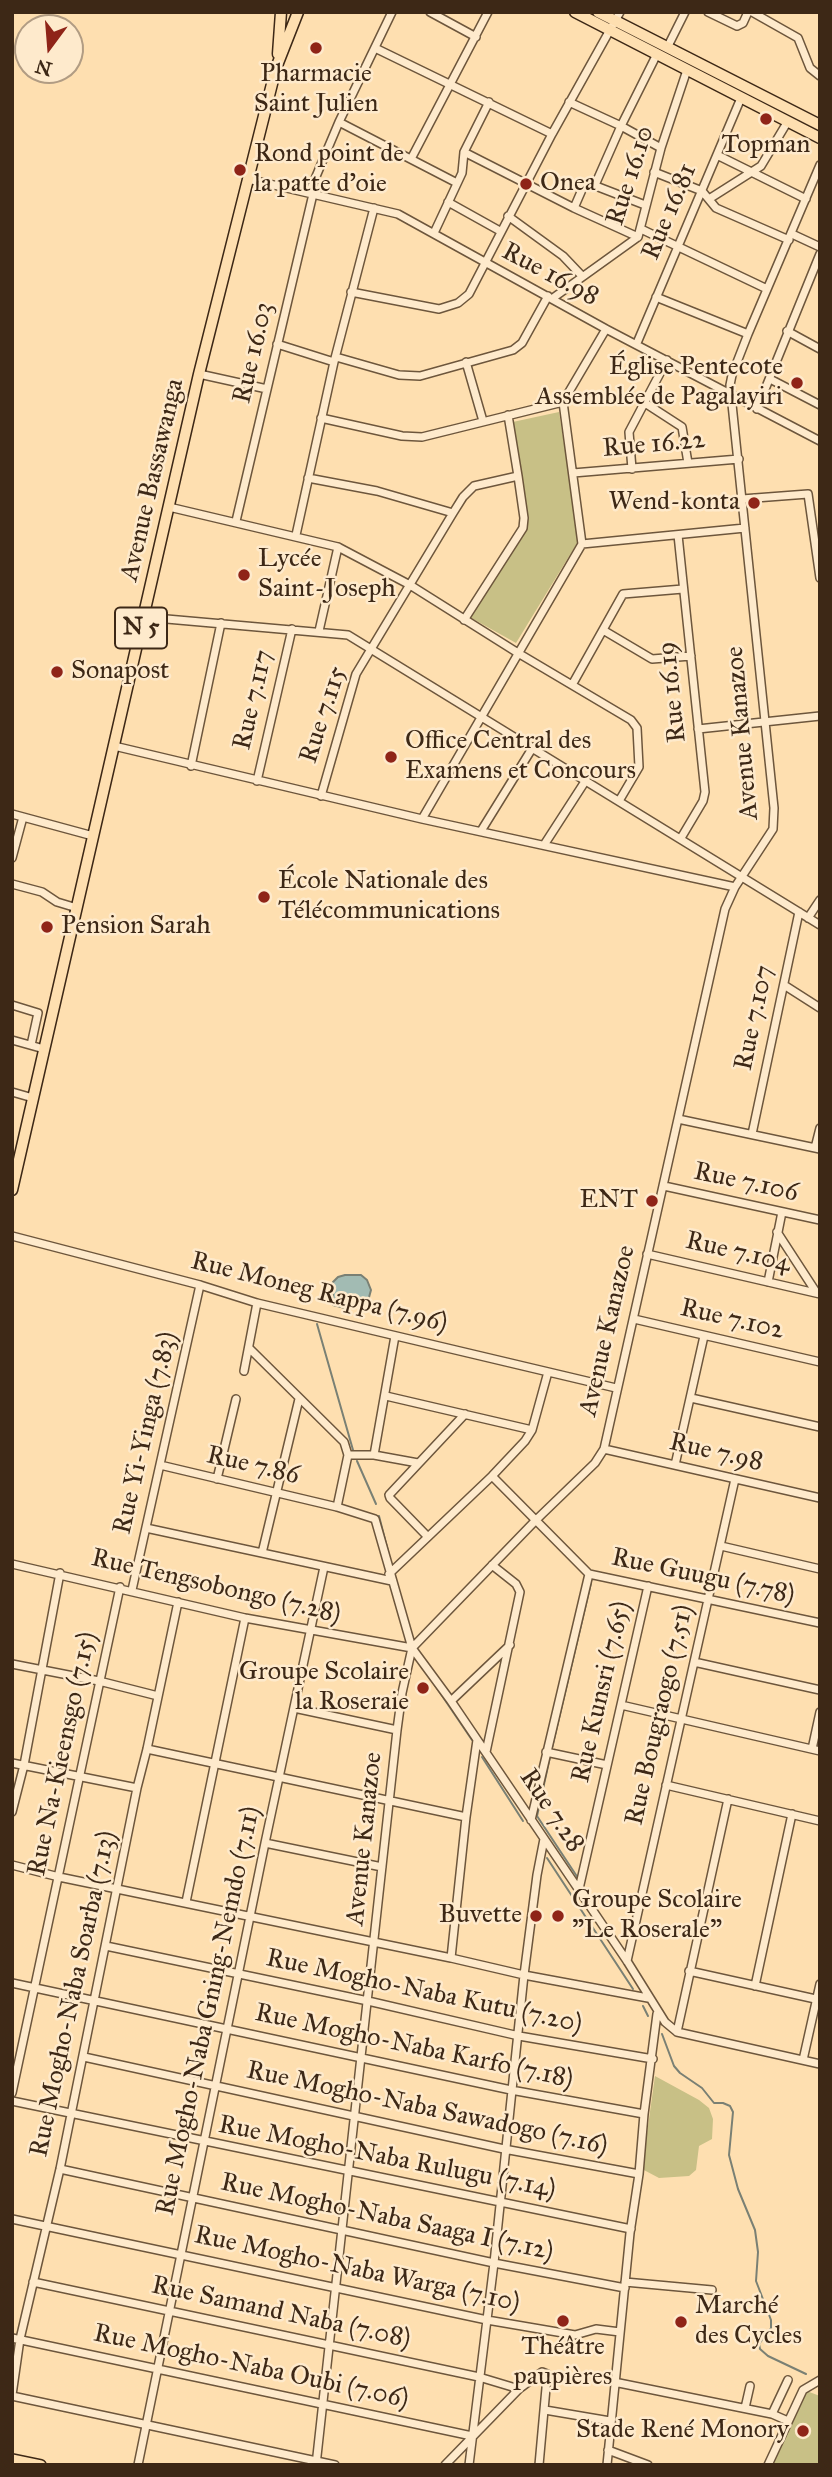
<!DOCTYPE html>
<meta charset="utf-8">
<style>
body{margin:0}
#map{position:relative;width:832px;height:2477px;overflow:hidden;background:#fedfb0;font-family:"IM FELL Great Primer",serif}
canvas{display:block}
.frame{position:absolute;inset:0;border:14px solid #3d2816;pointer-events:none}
.north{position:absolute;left:14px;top:14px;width:70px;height:70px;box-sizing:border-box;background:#feeacc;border:2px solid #b19c83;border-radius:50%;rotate:196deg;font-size:19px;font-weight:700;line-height:28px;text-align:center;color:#3d2816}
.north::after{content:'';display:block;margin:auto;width:24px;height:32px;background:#8f2418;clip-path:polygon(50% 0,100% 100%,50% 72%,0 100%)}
</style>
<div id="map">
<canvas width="832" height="2477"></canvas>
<div class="frame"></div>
<div class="north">N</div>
</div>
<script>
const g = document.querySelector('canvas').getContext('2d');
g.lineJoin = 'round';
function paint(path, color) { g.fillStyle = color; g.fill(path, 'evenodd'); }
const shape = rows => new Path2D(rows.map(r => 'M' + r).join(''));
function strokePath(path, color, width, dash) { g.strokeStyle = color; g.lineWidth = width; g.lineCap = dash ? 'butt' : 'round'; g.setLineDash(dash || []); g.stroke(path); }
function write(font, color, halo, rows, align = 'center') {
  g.font = font + ' "IM FELL Great Primer",serif'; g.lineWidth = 5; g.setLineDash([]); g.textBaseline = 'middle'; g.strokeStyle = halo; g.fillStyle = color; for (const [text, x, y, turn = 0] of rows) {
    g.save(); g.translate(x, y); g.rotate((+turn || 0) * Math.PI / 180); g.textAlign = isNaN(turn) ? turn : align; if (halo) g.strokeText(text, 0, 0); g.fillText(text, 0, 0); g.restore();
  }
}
const green = shape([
 [559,412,579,540,516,643,466,615,521,527,508,423],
 [655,2076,699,2100,709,2108,713,2119,712,2139,699,2146,696,2170,689,2176,659,2178,642,2169],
 [804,2390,820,2396,820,2465,770,2465]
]);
const water = shape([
 [345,1275,361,1275,367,1280,371,1290,368,1301,349,1309,333,1305,333,1282,338,1277,345,1275]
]);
const stream = shape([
 [317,1324,353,1450],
 [357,1461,376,1504],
 [379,1516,389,1555],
 [430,1678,472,1740],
 [551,1752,591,1583],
 [482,1757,523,1821],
 [550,1757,537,1816,578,1878],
 [547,1858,633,1989],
 [643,2006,648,2016],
 [662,2034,674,2066,680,2073,702,2088,714,2103,723,2103,730,2106,733,2112,729,2155,738,2189,755,2230,758,2252,756,2281,771,2320,771,2328,759,2344,760,2349,768,2356,806,2374]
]);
const minor = shape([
 [430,12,476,37],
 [708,12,737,26,743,23,748,12],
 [752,12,798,38,810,68,820,76],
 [375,48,552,134],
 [667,48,685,12],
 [569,102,621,126,661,148],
 [339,122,457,183],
 [464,152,574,208,638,237],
 [717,155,806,199],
 [411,159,488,12],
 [654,172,702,191,716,208,789,240],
 [248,179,398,214,606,329,820,441],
 [595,185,621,126,657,54],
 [309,193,339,122,392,12],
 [709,199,761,166,788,121],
 [448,202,500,231],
 [574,208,584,185,588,183,645,205],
 [508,216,563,256,582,276],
 [641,229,767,289],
 [434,233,462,173,464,152,489,102],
 [792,234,820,247],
 [351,292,439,309,458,303,469,294,552,134,620,12],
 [656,297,748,334],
 [553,298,638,237,661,148,687,70],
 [787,331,820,349],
 [637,343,741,98],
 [277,344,334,362],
 [336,357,399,375,420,376,513,350,522,343,548,296],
 [466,362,483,421],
 [199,374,267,389],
 [770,379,820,405],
 [645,403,682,427,688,463],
 [757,409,820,254],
 [321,418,402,436,422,437,563,402],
 [632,469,629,432,667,360],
 [573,473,739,459],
 [308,478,377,491,453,513],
 [742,499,808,494,820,578],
 [169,507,338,547,410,585,518,653,631,720,637,728,639,767,619,801],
 [236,521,313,194],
 [296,535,334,362,374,208],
 [678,535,705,792,703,801,681,838],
 [582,544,745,528],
 [144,617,348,635,820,925],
 [464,620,523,528,524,518,518,476,508,415],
 [603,630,652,659,691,656],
 [319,631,338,547],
 [572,685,623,594,683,589],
 [698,729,820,716],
 [114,746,422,819,735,887],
 [191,766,221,623],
 [257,781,292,629],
 [321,796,356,674,453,513,463,497,474,486,518,476],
 [12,814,93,836],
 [422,819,582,544,563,402,606,329],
 [481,831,533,747],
 [544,845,586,780],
 [12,858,23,817],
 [12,884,42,892,57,902,77,908],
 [808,918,820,900],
 [784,985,820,1008],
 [12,1005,38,1013,31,1045],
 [12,1040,44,1049],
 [12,1092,33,1098],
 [678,1119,820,1149],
 [752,1134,799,912],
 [815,1148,820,1128],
 [664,1186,820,1220],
 [777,1232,816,1292],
 [12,1236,200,1285,257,1303,616,1388],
 [647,1254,820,1294],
 [768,1282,782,1212],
 [634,1319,820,1362],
 [249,1348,344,1442,348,1455,337,1507],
 [244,1371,257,1303],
 [386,1396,532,1430],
 [691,1398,820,1427],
 [604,1449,820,1498],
 [348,1455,374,1455,418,1463],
 [374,1455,395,1336],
 [160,1465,337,1507,375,1519,412,1648,451,1701,627,1961,665,2022,677,2032,820,2064],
 [675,1465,704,1336],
 [492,1476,589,1574,820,1623],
 [217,1479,236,1399],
 [146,1528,392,1581],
 [427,1536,390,1498,389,1495,465,1414],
 [721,1546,820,1569],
 [262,1553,299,1399],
 [12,1564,245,1618,412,1648],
 [389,1574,492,1476,525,1441,532,1430,548,1372],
 [132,1590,200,1285],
 [694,1662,820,1690],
 [12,1664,99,1681,158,1696],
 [451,1701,510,1645],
 [621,1705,820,1751],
 [294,1708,397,1730],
 [147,1749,466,1817],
 [812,1749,820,1712],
 [486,1752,520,1592,516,1584,492,1565],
 [546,1752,607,1765],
 [12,1763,137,1788],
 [666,1785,820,1821],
 [12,1812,24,1765,60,1573],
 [531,1820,589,1574],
 [265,1843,382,1867],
 [12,1865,59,1877,451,1958,524,1975,648,1998],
 [579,1889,648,1586],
 [186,1902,245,1618],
 [106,1946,368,2001,519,2036,653,2059],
 [451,1958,466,1817,477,1740],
 [627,1961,735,1479],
 [689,1971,820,2000],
 [12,1983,511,2090,644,2114],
 [755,1986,792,1814],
 [677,2032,728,1799],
 [84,2057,504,2149,639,2174],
 [803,2060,820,1984],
 [12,2093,120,1587],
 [12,2101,631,2229],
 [60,2169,494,2263,625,2288],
 [12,2219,487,2320,575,2335,596,2329,620,2332],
 [33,2282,479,2377,519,2389],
 [625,2282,712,2290],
 [12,2338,472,2436],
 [614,2382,772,2414,788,2421],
 [12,2395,20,2339,60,2169,137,1788,147,1749,178,1602],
 [12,2396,335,2465],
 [745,2408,750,2386],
 [545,2410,610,2421],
 [772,2414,788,2380],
 [608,2450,648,2465],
 [138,2465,265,1843,324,1567],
 [316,2465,397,1730,402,1693,412,1648,536,1520,595,1463,604,1449,725,909,735,887,773,829,774,808,730,385,732,375,748,334,820,165],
 [445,2465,519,2389,542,2372,547,2374,547,2377,539,2465],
 [469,2465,494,2263,524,1975,537,1875,544,1839],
 [607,2465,630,2233,639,2174,644,2114,657,2014],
 [768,2465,803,2390,820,2380]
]);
const major = shape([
 [12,2459,41,2465]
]);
const highway = shape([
 [575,12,820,138],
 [598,12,820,125],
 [278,54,281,12],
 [12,1190,199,374,276,68,298,12]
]);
const markers = [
 [316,48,7,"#8f2418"],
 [766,119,7,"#8f2418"],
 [240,170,7,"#8f2418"],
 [526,184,7,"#8f2418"],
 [797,383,7,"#8f2418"],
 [754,503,7,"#8f2418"],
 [244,575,7,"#8f2418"],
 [57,672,7,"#8f2418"],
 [391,757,7,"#8f2418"],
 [264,897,7,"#8f2418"],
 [47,927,7,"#8f2418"],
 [652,1201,7,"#8f2418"],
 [423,1688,7,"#8f2418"],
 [536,1916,7,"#8f2418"],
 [558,1916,7,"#8f2418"],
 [563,2321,7,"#8f2418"],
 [681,2322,7,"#8f2418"],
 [803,2431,7,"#8f2418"]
];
const shields = [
 [141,628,52]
];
const shieldNames = [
 ["N 5",141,628]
];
const poiNames = [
 ["Pharmacie",316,75,"center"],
 ["Saint Julien",316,105,"center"],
 ["Topman",766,146,"center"],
 ["Rond point de",254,155],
 ["la patte d'oie",254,185],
 ["Onea",540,184],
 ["Église Pentecote",783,368,"right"],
 ["Assemblée de Pagalayiri",783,398,"right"],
 ["Wend-konta",740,503,"right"],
 ["Lycée",258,560],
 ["Saint-Joseph",258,590],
 ["Sonapost",71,672],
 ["Office Central des",405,742],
 ["Examens et Concours",405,772],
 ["École Nationale des",278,882],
 ["Télécommunications",278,912],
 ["Pension Sarah",61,927],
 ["ENT",638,1201,"right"],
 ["Groupe Scolaire",409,1673,"right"],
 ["la Roseraie",409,1703,"right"],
 ["Groupe Scolaire",572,1901],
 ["\"Le Roserale\"",572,1931],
 ["Buvette",522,1916,"right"],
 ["Marché",695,2307],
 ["des Cycles",695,2337],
 ["Théâtre",563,2348,"center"],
 ["paupières",563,2378,"center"],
 ["Stade René Monory",789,2431,"right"]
];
const streetNames = [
 ["Rue 16.10",631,176,-72],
 ["Rue 16.81",670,212,-67],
 ["Rue 16.98",550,275,28],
 ["Rue 16.03",254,353,-77],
 ["Rue 16.22",654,445,-5],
 ["Avenue Bassawanga",153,480,-77],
 ["Rue 16.19",673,692,-96],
 ["Rue 7.117",254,700,-77],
 ["Rue 7.115",324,715,-72],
 ["Avenue Kanazoe",743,733,-95],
 ["Rue 7.107",755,1018,-78],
 ["Rue 7.106",746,1183,12],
 ["Rue 7.104",738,1253,13],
 ["Rue Moneg Rappa (7.96)",319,1293,14],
 ["Rue 7.102",732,1320,13],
 ["Avenue Kanazoe",608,1331,-77],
 ["Rue Yi-Yinga (7.83)",146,1433,-77],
 ["Rue 7.98",716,1453,13],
 ["Rue 7.86",253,1466,13],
 ["Rue Guugu (7.78)",703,1577,12],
 ["Rue Tengsobongo (7.28)",216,1587,13],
 ["Rue Kunsri (7.65)",602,1692,-77],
 ["Rue Bougraogo (7.51)",660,1715,-77],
 ["Rue Na-Kieensgo (7.15)",63,1754,-78],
 ["Rue 7.28",551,1811,56],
 ["Avenue Kanazoe",365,1839,-84],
 ["Rue Mogho-Naba Kutu (7.20)",424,1992,12],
 ["Rue Mogho-Naba Soarba (7.13)",74,1994,-78],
 ["Rue Mogho-Naba Gning-Nemdo (7.11)",209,2011,-78],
 ["Rue Mogho-Naba Karfo (7.18)",414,2047,12],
 ["Rue Mogho-Naba Sawadogo (7.16)",427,2109,12],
 ["Rue Mogho-Naba Rulugu (7.14)",387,2158,11],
 ["Rue Mogho-Naba Saaga I (7.12)",387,2218,12],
 ["Rue Mogho-Naba Warga (7.10)",357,2270,12],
 ["Rue Samand Naba (7.08)",281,2313,12],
 ["Rue Mogho-Naba Oubi (7.06)",251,2367,12]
];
paint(green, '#c8c086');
paint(water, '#a2bbb3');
strokePath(water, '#7a8074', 2);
strokePath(stream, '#7a8074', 2);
strokePath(minor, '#6d563c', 10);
strokePath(major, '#3d2816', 12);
strokePath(highway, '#3d2816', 13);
strokePath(minor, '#feeacc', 7);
strokePath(major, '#fedfb0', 9);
strokePath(highway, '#fedfb0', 10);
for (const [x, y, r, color] of markers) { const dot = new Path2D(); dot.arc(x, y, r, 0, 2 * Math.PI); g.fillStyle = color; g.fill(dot); strokePath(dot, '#feeacc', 2.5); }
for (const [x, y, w] of shields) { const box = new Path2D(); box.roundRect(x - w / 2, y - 20.5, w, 41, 5); g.fillStyle = '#feeacc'; g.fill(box); strokePath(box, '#3d2816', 2); }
write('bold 24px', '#3d2816', null, shieldNames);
write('26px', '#3d2816', '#feeacc', poiNames, 'left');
write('26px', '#3d2816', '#feeacc', streetNames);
</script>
